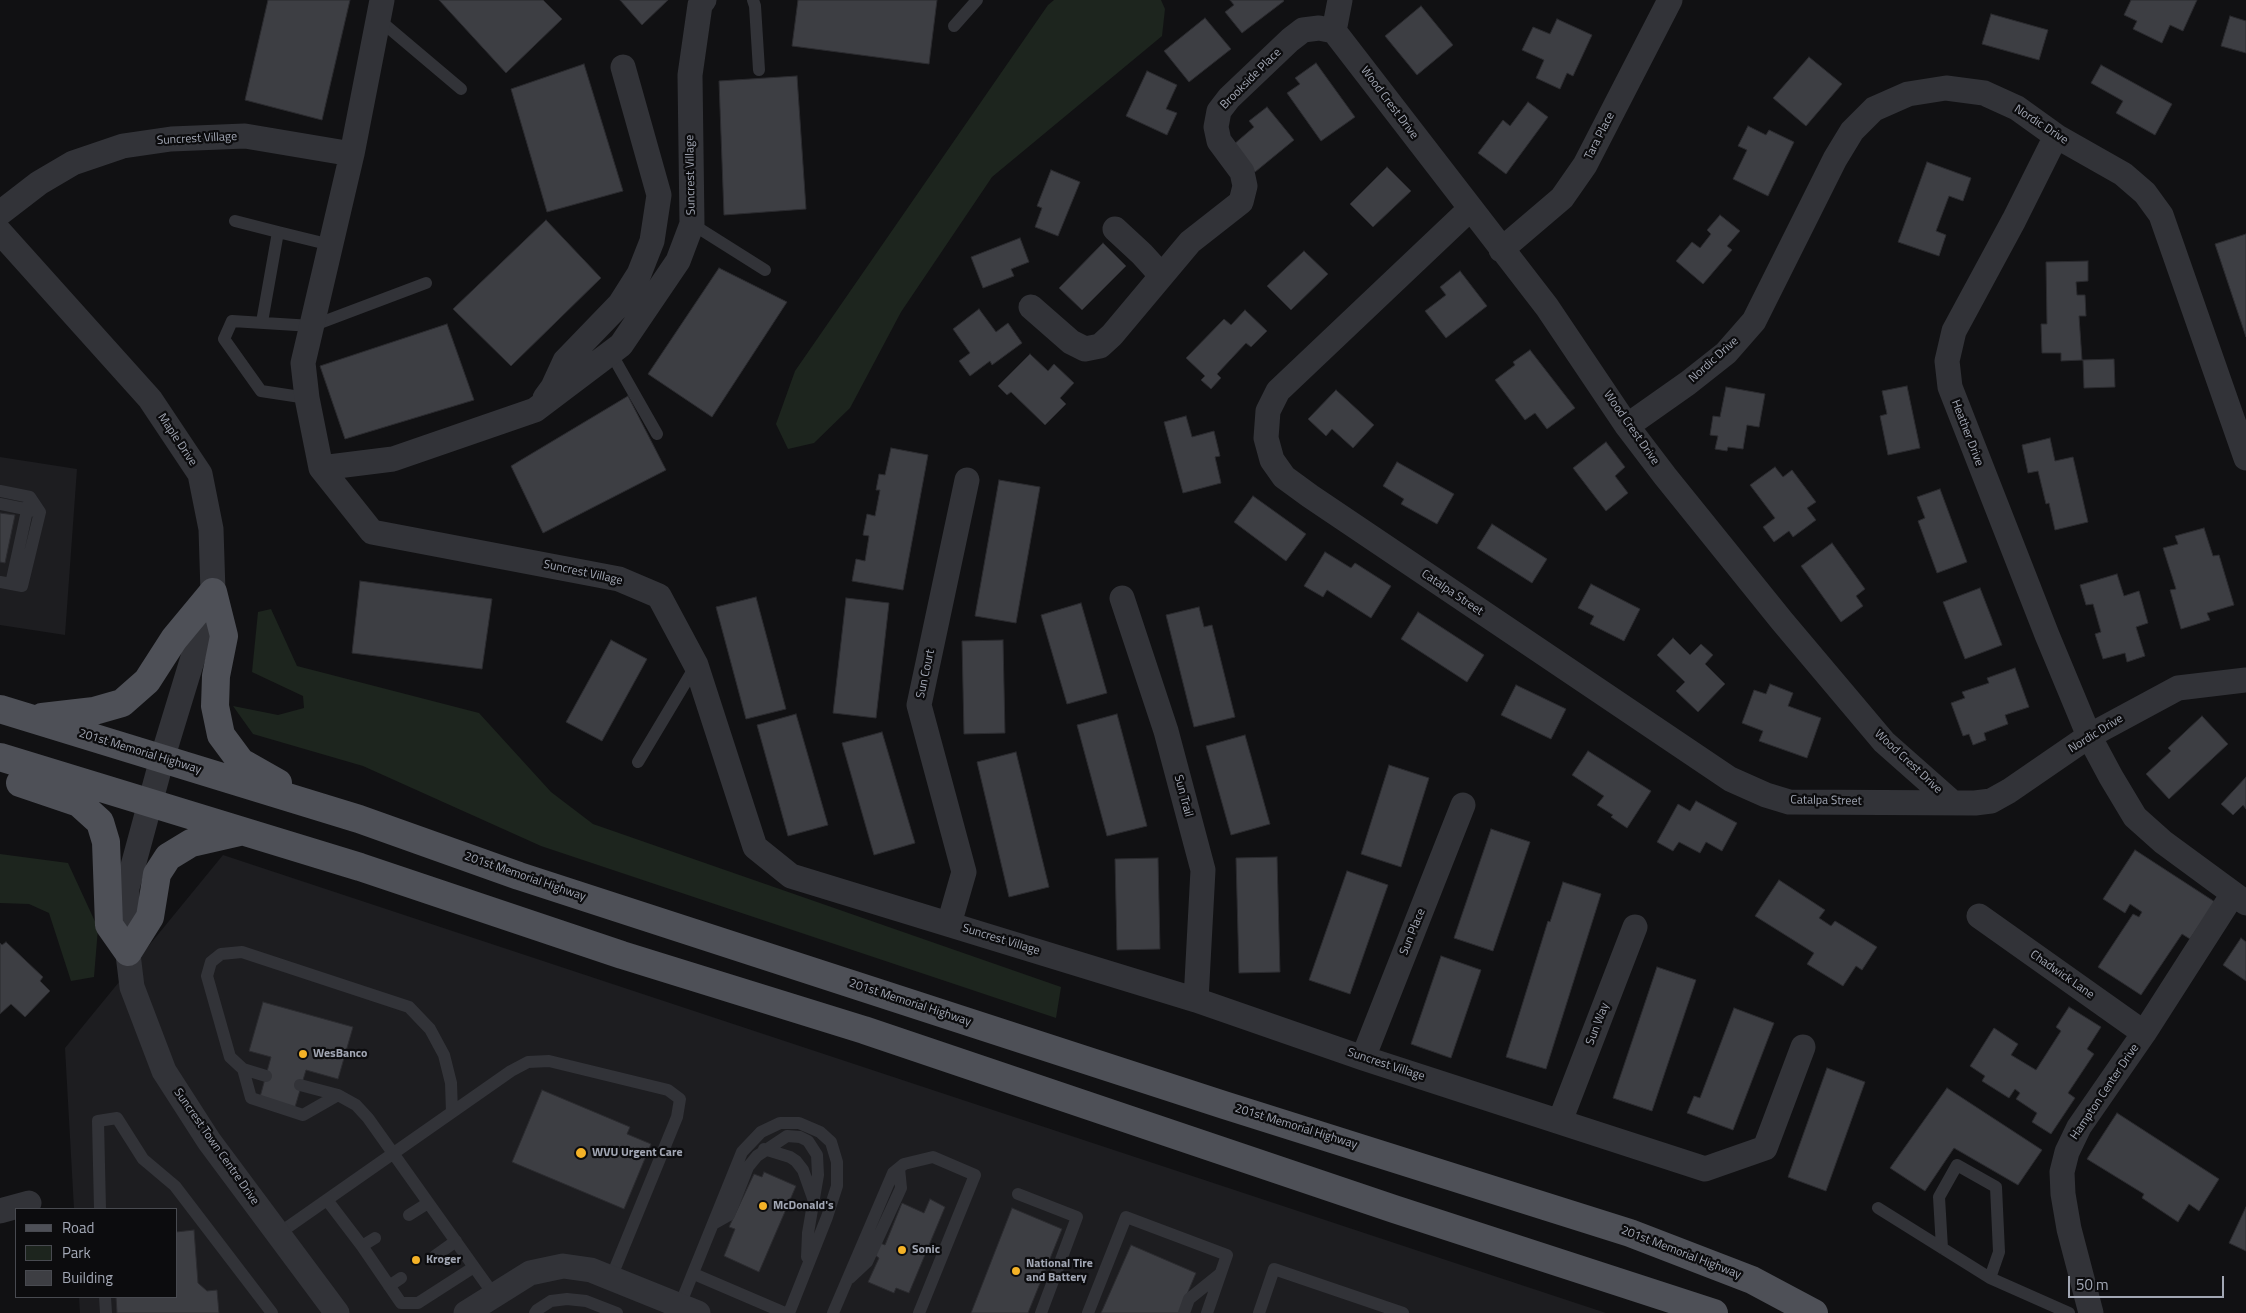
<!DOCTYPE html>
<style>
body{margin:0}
#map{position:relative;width:2246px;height:1313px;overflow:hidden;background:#111113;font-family:"Titillium Web",sans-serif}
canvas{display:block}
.legend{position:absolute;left:15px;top:1208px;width:162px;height:90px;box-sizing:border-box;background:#0c0c0e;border:1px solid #484a50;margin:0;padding:6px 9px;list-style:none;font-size:15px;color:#a2a7b4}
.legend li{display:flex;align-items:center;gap:10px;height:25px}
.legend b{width:25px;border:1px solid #484a50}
.scale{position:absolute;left:2068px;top:1276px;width:156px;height:22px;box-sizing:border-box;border:2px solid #a2a7b4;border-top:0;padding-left:6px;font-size:15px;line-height:18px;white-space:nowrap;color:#a2a7b4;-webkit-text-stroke:4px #0c0c0e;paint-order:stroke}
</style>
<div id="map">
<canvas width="2246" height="1313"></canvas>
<ul class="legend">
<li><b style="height:6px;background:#4e5057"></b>Road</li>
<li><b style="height:14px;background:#1d251e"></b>Park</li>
<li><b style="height:14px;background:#3d3e43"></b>Building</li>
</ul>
<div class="scale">50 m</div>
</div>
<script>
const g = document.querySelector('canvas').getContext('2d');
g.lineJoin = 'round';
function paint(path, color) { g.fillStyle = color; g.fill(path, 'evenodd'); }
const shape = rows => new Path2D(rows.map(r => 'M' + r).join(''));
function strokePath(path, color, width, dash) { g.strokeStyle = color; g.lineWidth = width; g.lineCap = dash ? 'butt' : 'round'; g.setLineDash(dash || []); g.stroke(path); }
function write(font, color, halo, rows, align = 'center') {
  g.font = font + ' "Titillium Web",sans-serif'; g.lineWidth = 4.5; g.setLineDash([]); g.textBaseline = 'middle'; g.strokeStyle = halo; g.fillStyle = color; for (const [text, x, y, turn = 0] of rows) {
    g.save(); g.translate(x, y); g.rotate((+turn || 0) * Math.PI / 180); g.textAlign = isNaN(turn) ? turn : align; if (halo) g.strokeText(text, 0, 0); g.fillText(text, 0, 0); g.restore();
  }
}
const built = shape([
 [0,457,77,469,65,635,0,625],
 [223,855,1606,1313,80,1313,79,1297,176,1297,176,1209,74,1209,65,1048]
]);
const green = shape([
 [1054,0,1161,0,1165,9,1162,36,992,177,901,312,850,408,814,443,788,449,776,424,795,371,1048,5],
 [271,609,297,666,479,713,551,792,593,824,1061,987,1056,1018,541,846,363,766,253,734,233,706,278,715,304,708,303,696,252,672,258,612],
 [0,854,68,863,98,928,94,977,71,981,49,913,29,904,0,903]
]);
const building = shape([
 [268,0,350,0,322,120,245,100,268,0],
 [439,0,543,0,562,19,506,73,439,0],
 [620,0,668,0,642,25,620,0],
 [798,0,937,0,929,64,792,46,798,0],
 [1230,0,1283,0,1284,1,1242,33,1225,12,1234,5,1230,0],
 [2131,0,2197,0,2183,31,2170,25,2162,43,2133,29,2137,21,2124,15,2131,0],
 [1421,6,1453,45,1417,75,1385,36,1421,6],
 [1991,14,2048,30,2039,60,1982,44,1991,14],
 [2230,16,2246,21,2246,53,2221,46,2230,16],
 [1205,18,1231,49,1189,82,1164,51,1205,18],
 [1557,19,1592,35,1573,76,1567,73,1560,89,1536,78,1544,60,1522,50,1533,27,1550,34,1557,19],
 [1809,57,1842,84,1806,126,1773,98,1809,57],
 [1316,63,1355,117,1321,141,1287,93,1300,84,1295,78,1316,63],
 [584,64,623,191,547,212,511,89,584,64],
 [2101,65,2172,104,2155,135,2116,113,2123,101,2091,83,2101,65],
 [1147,71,1177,85,1166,109,1177,113,1167,135,1126,116,1147,71],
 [797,76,806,209,724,215,719,81,797,76],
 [1528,102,1548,117,1506,174,1478,153,1503,120,1510,126,1528,102],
 [1267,107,1294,140,1255,172,1233,145,1254,127,1249,121,1267,107],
 [1748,126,1766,135,1769,130,1794,142,1768,196,1733,179,1747,150,1738,146,1748,126],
 [1927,162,1971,178,1963,201,1949,196,1936,231,1946,235,1939,256,1898,242,1927,162],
 [1387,167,1411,191,1373,227,1350,204,1387,167],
 [1051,170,1080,182,1058,236,1035,227,1042,208,1037,206,1051,170],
 [1720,215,1740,231,1727,246,1732,250,1703,284,1676,261,1692,242,1700,248,1711,234,1707,230,1720,215],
 [546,220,601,278,511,366,453,309,546,220],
 [2246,234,2246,337,2215,244,2246,234],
 [1020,238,1029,262,1011,269,1014,276,983,288,971,257,1020,238],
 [1103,243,1126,266,1082,310,1059,288,1103,243],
 [1304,251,1328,274,1291,310,1267,286,1304,251],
 [2088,261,2088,281,2076,282,2077,295,2085,295,2086,316,2079,316,2082,360,2114,359,2115,387,2084,388,2083,360,2061,361,2061,353,2042,353,2041,324,2047,324,2046,262,2088,261],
 [719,268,787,302,712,417,648,374,719,268],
 [1460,271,1487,306,1446,338,1425,311,1446,295,1440,287,1460,271],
 [979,309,996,332,1008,323,1022,343,992,365,990,361,970,376,959,361,970,353,953,329,979,309],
 [1245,310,1267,331,1251,347,1246,343,1217,374,1221,378,1211,389,1201,380,1205,376,1186,358,1224,319,1231,325,1245,310],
 [447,324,474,400,345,439,320,366,447,324],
 [1530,350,1575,408,1547,429,1535,413,1525,420,1495,380,1515,365,1513,362,1530,350],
 [1030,354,1048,371,1054,364,1074,383,1060,398,1066,404,1045,425,1011,392,1007,395,998,386,1030,354],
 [1907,386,1920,448,1888,455,1880,416,1887,414,1882,391,1907,386],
 [1726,387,1765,394,1759,427,1747,425,1743,449,1728,447,1727,451,1715,449,1718,436,1710,435,1713,416,1720,417,1726,387],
 [1336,390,1374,425,1353,448,1332,429,1326,436,1308,419,1336,390],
 [628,396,666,470,543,533,511,466,628,396],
 [1186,416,1192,437,1214,431,1220,456,1215,457,1221,483,1183,493,1164,422,1186,416],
 [2050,438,2055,461,2073,457,2088,522,2055,530,2049,503,2046,504,2038,471,2028,473,2022,445,2050,438],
 [1606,442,1625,467,1615,476,1628,493,1606,511,1573,468,1606,442],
 [891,448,928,455,903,590,852,581,856,559,865,561,869,536,863,535,867,514,875,516,880,490,876,490,879,474,885,475,891,448],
 [1397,462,1454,494,1437,524,1401,504,1404,499,1383,486,1397,462],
 [1775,467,1783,477,1792,470,1816,502,1807,508,1816,520,1793,537,1789,531,1774,542,1763,527,1775,518,1750,485,1775,467],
 [999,480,1040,487,1016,623,975,616,999,480],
 [1940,489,1967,562,1937,573,1918,521,1925,518,1917,497,1940,489],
 [1253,496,1306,534,1286,561,1234,522,1253,496],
 [0,513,15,515,5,563,0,562,0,513],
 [1492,524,1547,559,1532,583,1477,548,1492,524],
 [2204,528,2213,556,2219,555,2234,605,2207,613,2210,620,2181,629,2170,590,2176,589,2163,548,2178,544,2175,536,2204,528],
 [1832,543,1865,589,1856,596,1863,606,1841,622,1801,566,1832,543],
 [1325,552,1351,568,1355,563,1391,586,1371,618,1327,590,1323,597,1304,586,1325,552],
 [2117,574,2124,596,2139,591,2148,623,2136,627,2145,656,2127,662,2125,653,2103,659,2095,634,2101,632,2093,604,2086,605,2080,585,2117,574],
 [360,581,492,599,482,669,352,653,360,581],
 [1591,584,1640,609,1624,641,1590,624,1594,616,1578,608,1591,584],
 [1980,588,2002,645,1965,659,1943,602,1980,588],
 [756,597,786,709,746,719,716,607,756,597],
 [846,598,889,603,876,718,833,713,846,598],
 [1081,603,1107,693,1067,704,1041,615,1081,603],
 [1199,607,1204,627,1212,625,1235,717,1194,727,1166,615,1199,607],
 [1418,612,1484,655,1467,682,1401,639,1418,612],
 [1673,638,1690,655,1701,644,1713,655,1705,664,1725,684,1698,712,1676,691,1685,682,1657,655,1673,638],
 [611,640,647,659,602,741,566,722,611,640],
 [1003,640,1005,733,964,734,962,641,1003,640],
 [2015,668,2029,707,2005,715,2008,724,1984,733,1986,740,1973,745,1969,734,1963,736,1951,703,1965,698,1962,692,1989,683,1987,678,2015,668],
 [1770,684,1793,693,1788,706,1821,718,1807,758,1759,741,1763,731,1742,723,1754,690,1766,694,1770,684],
 [1516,685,1566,709,1551,739,1501,715,1516,685],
 [796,714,828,825,788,836,757,725,796,714],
 [1117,714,1147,826,1107,836,1077,725,1117,714],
 [2202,716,2228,744,2169,799,2146,774,2171,751,2168,748,2202,716],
 [882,732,915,843,874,855,842,743,882,732],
 [1245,735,1270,824,1231,835,1206,746,1245,735],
 [1588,751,1651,791,1627,828,1611,817,1613,815,1597,805,1604,796,1572,775,1588,751],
 [1016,752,1049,887,1009,897,977,762,1016,752],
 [1389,765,1429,778,1401,867,1361,854,1389,765],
 [2246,777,2246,809,2243,805,2233,815,2221,804,2246,777],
 [1696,801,1737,823,1722,851,1706,842,1700,853,1679,842,1673,851,1657,842,1678,804,1690,811,1696,801],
 [1491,829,1530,842,1493,951,1454,938,1491,829],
 [2135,850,2215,902,2190,939,2182,934,2141,995,2098,967,2133,914,2139,917,2142,912,2130,904,2125,913,2103,899,2135,850],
 [1277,857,1280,972,1239,973,1236,858,1277,857],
 [1158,858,1160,949,1117,950,1115,859,1158,858],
 [1347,871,1388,885,1350,994,1309,980,1347,871],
 [1779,880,1825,910,1819,918,1831,926,1835,921,1877,947,1862,970,1856,966,1843,986,1807,964,1814,953,1755,916,1779,880],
 [1563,882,1601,894,1546,1069,1506,1057,1548,921,1550,922,1563,882],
 [2241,938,2246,942,2246,981,2223,965,2241,938],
 [6,942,43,977,40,981,50,991,25,1017,11,1004,0,1014,0,943,2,945,6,942],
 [1441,956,1481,970,1451,1058,1411,1044,1441,956],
 [1657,967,1696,980,1652,1111,1613,1098,1657,967],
 [263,1002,353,1027,338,1079,306,1070,295,1107,260,1097,271,1057,249,1051,263,1002],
 [2069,1007,2101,1027,2087,1049,2094,1054,2068,1093,2075,1098,2051,1134,2032,1122,2037,1113,2016,1099,2020,1093,2015,1089,2009,1098,1982,1081,1985,1076,1970,1066,1994,1028,2018,1044,2011,1055,2036,1070,2061,1031,2056,1027,2069,1007],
 [1734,1008,1774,1023,1733,1130,1687,1113,1694,1096,1700,1098,1734,1008],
 [1827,1068,1865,1082,1826,1191,1788,1177,1827,1068],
 [1947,1088,2042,1150,2018,1185,1954,1148,1925,1191,1890,1168,1947,1088],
 [542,1090,630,1127,627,1134,651,1144,624,1209,512,1162,542,1090],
 [2117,1113,2219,1179,2199,1211,2189,1204,2178,1222,2142,1198,2144,1194,2087,1159,2117,1113],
 [764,1172,796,1186,759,1272,724,1256,735,1229,729,1227,754,1174,762,1177,764,1172],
 [930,1199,945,1207,909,1293,896,1288,894,1293,868,1282,879,1258,875,1255,880,1243,885,1245,902,1203,924,1213,930,1199],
 [2246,1207,2246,1251,2229,1243,2246,1207],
 [1012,1208,1062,1229,1028,1313,971,1313,1012,1208],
 [194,1230,198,1283,207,1291,217,1290,219,1313,117,1313,116,1297,176,1297,176,1232,194,1230],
 [1131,1245,1196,1273,1179,1313,1101,1313,1131,1245]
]);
const lane = shape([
 [753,0,755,6,759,70],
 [377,18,461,89],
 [954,26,977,0],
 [235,221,278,232],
 [692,224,765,270],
 [262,322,278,232,331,245],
 [611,353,657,434],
 [307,398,261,391,224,339,232,321,312,326,426,283],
 [0,491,30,497,40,512,22,586,0,582],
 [0,504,35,511],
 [11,584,30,497],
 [638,762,696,665],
 [243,1069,251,1098,303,1115,338,1095],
 [266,1076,243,1069,230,1057,207,976,211,962,221,954,242,952,409,1007,430,1029,444,1055,451,1083,452,1112],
 [300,1085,338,1095,356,1105,368,1118,474,1267],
 [764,1149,790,1157,796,1161,803,1170,814,1201],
 [1018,1194,1077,1217,1041,1313],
 [327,1200,362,1246,401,1303,418,1303,474,1267,494,1295],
 [1878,1208,1990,1278,2069,1313],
 [100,1209,98,1121,117,1118,143,1159,175,1186,272,1313],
 [409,1215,428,1203],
 [713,1224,729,1215,748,1167,757,1156,787,1136,800,1137,808,1141,817,1155,818,1175,808,1233,807,1257],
 [278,1234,511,1071,528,1062,549,1061,668,1090,680,1099,677,1117,611,1278],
 [362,1246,375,1238],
 [1942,1248,1939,1197,1957,1165,1996,1187,1999,1252,1990,1278],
 [435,1256,456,1241],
 [694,1274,785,1313],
 [850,1278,867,1262,901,1188,899,1168],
 [389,1286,401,1278],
 [105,1297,106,1313],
 [680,1305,742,1152,761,1132,780,1123,799,1123,820,1132,831,1142,837,1162,837,1186,827,1217,789,1313],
 [535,1313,537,1310,551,1301,567,1299,586,1301,617,1313],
 [833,1313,893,1173,904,1164,933,1157,975,1175,919,1313],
 [1088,1313,1126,1217,1227,1255,1207,1313],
 [1184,1313,1189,1299,1220,1274],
 [1259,1313,1274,1269,1403,1313]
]);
const street = shape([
 [382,0,352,154,303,363,307,398,321,468,372,532,619,579,659,596,696,665,755,847,791,876,1196,1000,1363,1058,1705,1169,1765,1148,1803,1047],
 [1334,31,1547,307,1627,426,1665,476,1782,621,1884,742,1953,803],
 [2056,136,2014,220,1954,331,1947,361,1950,387,2047,635,2089,736,2111,777,2135,817,2163,842,2246,903],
 [1470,209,1278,391,1268,411,1266,438,1272,460,1284,477,1310,496,1730,779,1766,795,1789,802,1975,803,1991,801,2009,791,2089,736,2178,688,2246,680],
 [0,213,39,183,73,163,123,146,171,139,245,136,352,154],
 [1115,229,1142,254,1161,275],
 [0,232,150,399,200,474,211,529,213,592,162,759,127,888,126,938,132,987,164,1071,209,1141,337,1313],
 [1501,250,1562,198,1585,165,1670,0],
 [1031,307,1071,342,1085,349,1100,346,1112,335,1190,242,1241,202,1245,186,1242,172,1219,141,1216,127,1219,111,1229,98,1290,40,1303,30,1319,28,1334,31,1340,0],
 [545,398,553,387,565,361,620,304,639,274,652,241,659,195,623,67],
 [1627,426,1688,383,1726,353,1754,321,1835,159,1852,131,1874,109,1908,94,1946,88,1984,93,2017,108,2056,136,2123,174,2145,193,2161,215,2246,458],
 [321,468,393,459,535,410,621,345,678,261,692,224,690,75,700,5,704,0],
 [1122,598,1166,731,1203,870,1196,1000],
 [1979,916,2144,1033],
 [949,924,964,872,919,705,967,480],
 [1363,1058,1463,805],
 [1560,1121,1635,927],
 [0,1211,29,1203],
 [466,1313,530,1273,563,1266,591,1270,698,1313],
 [2091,1313,2069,1229,2063,1194,2062,1172,2067,1152,2079,1127,2144,1033,2233,894]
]);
const primary = shape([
 [213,592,224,636,216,676,215,706,221,735,241,762,278,783],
 [0,709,359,819,519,876,1224,1105,1630,1233,1752,1280,1814,1313],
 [42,717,94,711,122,703,147,681,174,639,213,592],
 [0,757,360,867,622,955,864,1030,1394,1209,1714,1313],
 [20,783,79,803,100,822,106,842,109,925,128,952,150,917,157,874,168,857,191,843,239,832]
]);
const markers = [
 [303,1054,5,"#f4b227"],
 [581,1153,6,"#f4b227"],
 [763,1206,5,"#f4b227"],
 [902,1250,5,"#f4b227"],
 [416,1260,5,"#f4b227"],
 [1016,1271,5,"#f4b227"]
];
const streetNames = [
 ["Brookside Place",1251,79,-45],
 ["Wood Crest Drive",1389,103,53],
 ["Nordic Drive",2041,125,33],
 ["Tara Place",1600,136,-63],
 ["Suncrest Village",197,139,-3],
 ["Suncrest Village",691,175,-91],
 ["Nordic Drive",1714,360,-42],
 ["Wood Crest Drive",1631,428,55],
 ["Heather Drive",1967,433,69],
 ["Maple Drive",177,440,56],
 ["Suncrest Village",583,573,12],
 ["Catalpa Street",1452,593,34],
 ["Sun Court",926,674,-78],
 ["Nordic Drive",2096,734,-32],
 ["201st Memorial Highway",140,752,17],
 ["Wood Crest Drive",1908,762,43],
 ["Sun Trail",1183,796,75],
 ["Catalpa Street",1826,801,1],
 ["201st Memorial Highway",525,877,19],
 ["Sun Place",1413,932,-68],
 ["Suncrest Village",1001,940,17],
 ["Chadwick Lane",2062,975,35],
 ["201st Memorial Highway",910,1003,18],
 ["Sun Way",1598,1024,-69],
 ["Suncrest Village",1386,1065,18],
 ["Hampton Center Drive",2105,1092,-56],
 ["201st Memorial Highway",1296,1127,17],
 ["Suncrest Town Centre Drive",216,1147,55],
 ["201st Memorial Highway",1681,1253,21]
];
const poiNames = [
 ["WesBanco",313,1054],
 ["WVU Urgent Care",592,1153],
 ["McDonald's",773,1206],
 ["Sonic",912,1250],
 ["Kroger",426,1260],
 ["National Tire",1026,1264],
 ["and Battery",1026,1278]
];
paint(built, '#1d1d20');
paint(green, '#1d251e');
paint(building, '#3d3e43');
strokePath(building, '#2b2b2f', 1);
strokePath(lane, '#323338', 12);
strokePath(street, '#323338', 25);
strokePath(primary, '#4e5057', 28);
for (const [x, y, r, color] of markers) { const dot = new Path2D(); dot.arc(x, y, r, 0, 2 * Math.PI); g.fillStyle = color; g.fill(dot); strokePath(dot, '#0c0c0e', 2); }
write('12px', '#a2a7b4', '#0c0c0e', streetNames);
write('bold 12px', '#a2a7b4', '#0c0c0e', poiNames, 'left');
</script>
